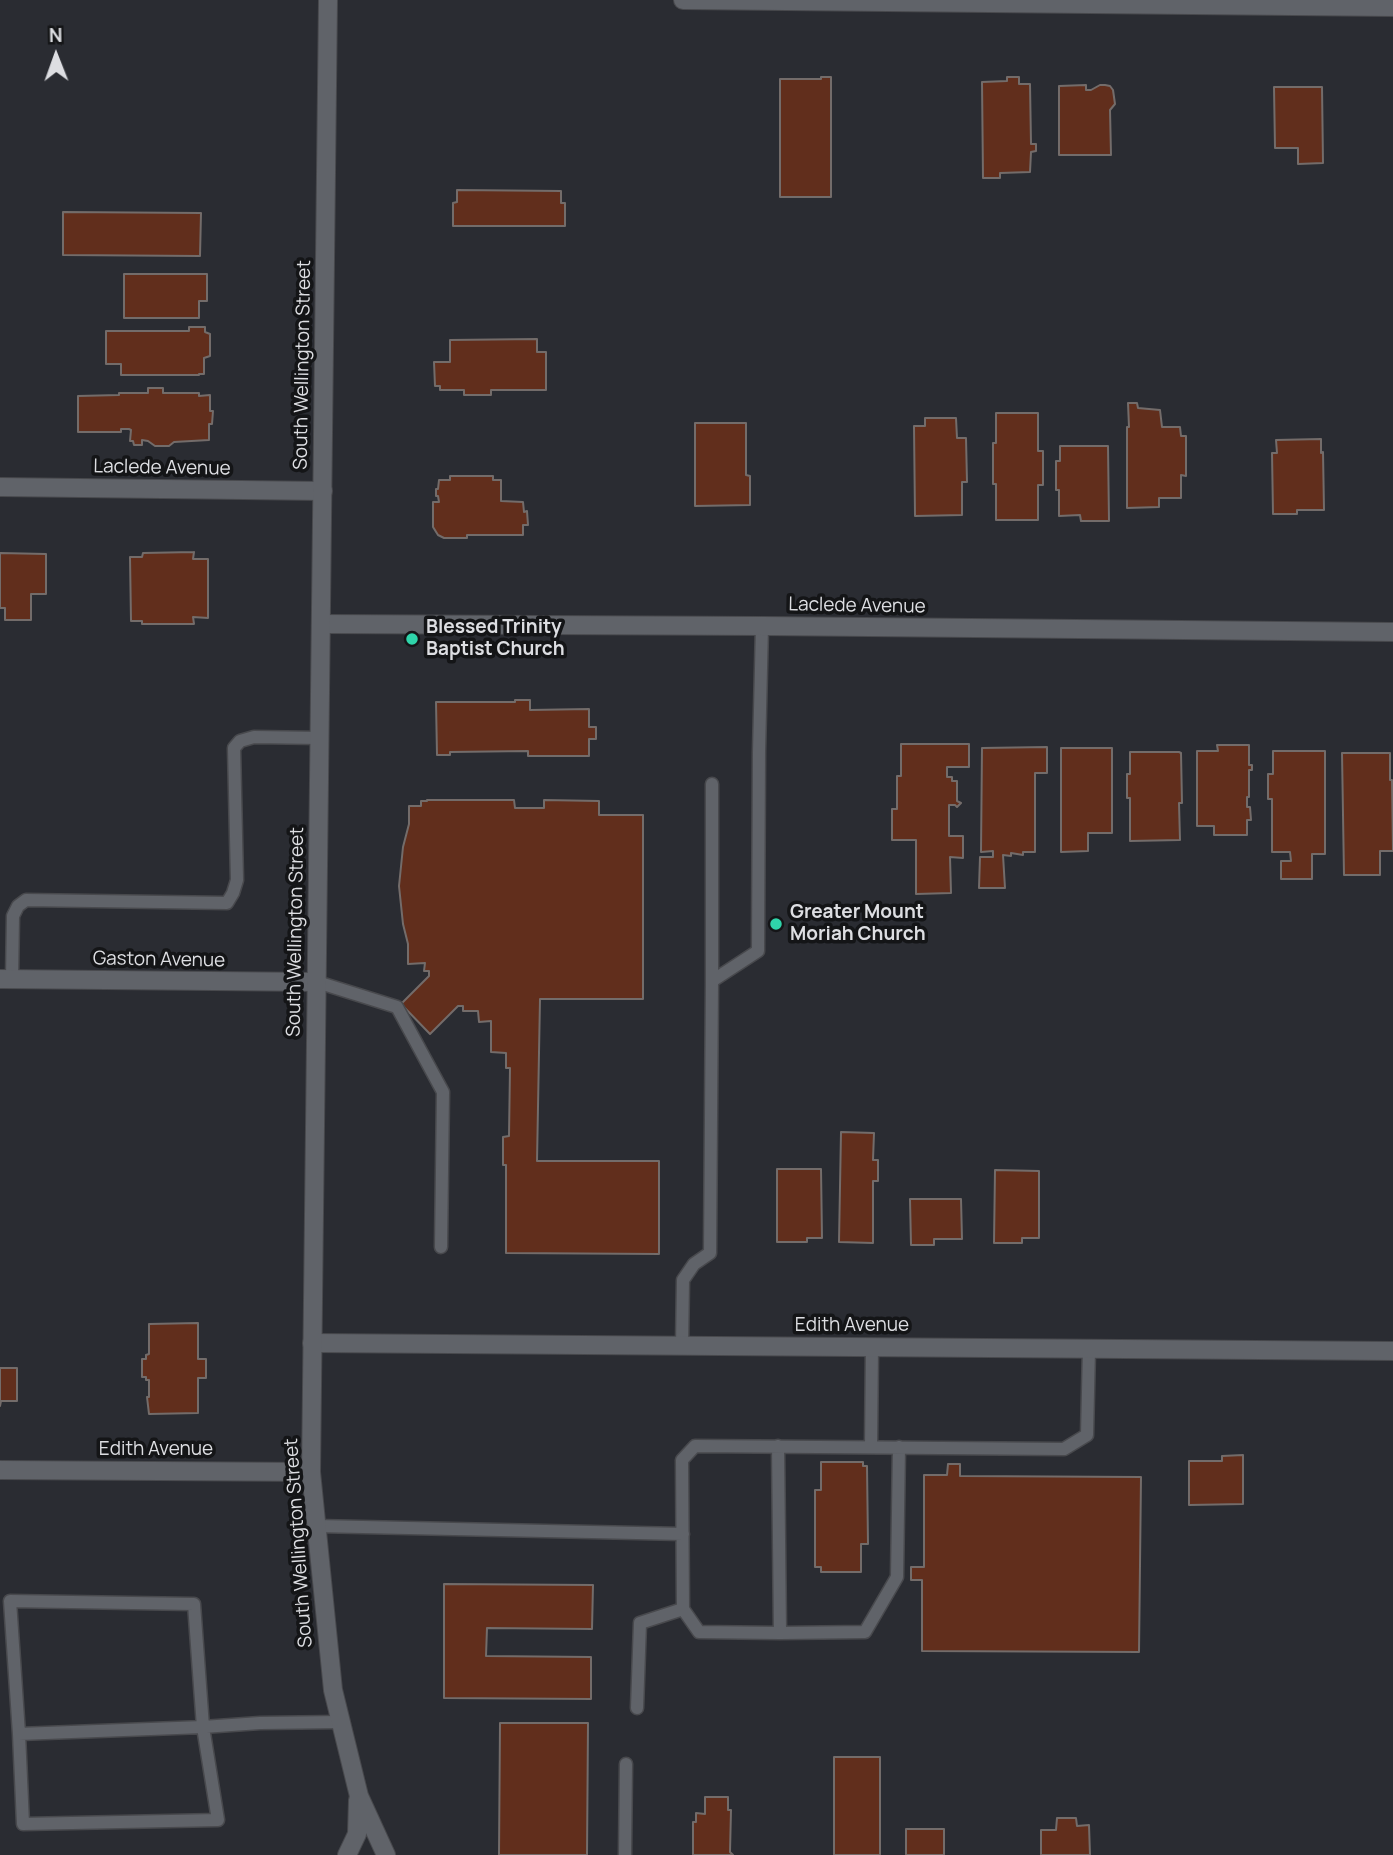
<!DOCTYPE html>
<style>
body{margin:0}
#map{position:relative;width:1393px;height:1855px;overflow:hidden;background:#2a2c32;font-family:Manrope,sans-serif}
canvas{display:block}
.north{position:absolute;left:21px;top:21px;width:70px;height:70px;-webkit-text-stroke:5px #141517;paint-order:stroke;rotate:359deg;font-size:19px;font-weight:700;line-height:28px;text-align:center;color:#dddee2}
.north::after{content:'';display:block;margin:auto;width:24px;height:32px;background:#dddee2;clip-path:polygon(50% 0,100% 100%,50% 72%,0 100%)}
</style>
<div id="map">
<canvas width="1393" height="1855"></canvas>
<div class="north">N</div>
</div>
<script>
const g = document.querySelector('canvas').getContext('2d');
g.lineJoin = 'round';
function paint(path, color) { g.fillStyle = color; g.fill(path, 'evenodd'); }
const shape = rows => new Path2D(rows.map(r => 'M' + r).join(''));
function strokePath(path, color, width, dash) { g.strokeStyle = color; g.lineWidth = width; g.lineCap = dash ? 'butt' : 'round'; g.setLineDash(dash || []); g.stroke(path); }
function write(font, color, halo, rows, align = 'center') {
  g.font = font + ' Manrope,sans-serif'; g.lineWidth = 7; g.setLineDash([]); g.textBaseline = 'middle'; g.strokeStyle = halo; g.fillStyle = color; for (const [text, x, y, turn = 0] of rows) {
    g.save(); g.translate(x, y); g.rotate((+turn || 0) * Math.PI / 180); g.textAlign = isNaN(turn) ? turn : align; if (halo) g.strokeText(text, 0, 0); g.fillText(text, 0, 0); g.restore();
  }
}
const building = shape([
 [821,77,831,77,831,197,780,197,780,79,821,79,821,77],
 [1007,77,1019,77,1019,84,1030,84,1031,144,1036,144,1036,151,1031,152,1030,172,1000,173,1000,178,983,178,982,82,1007,81,1007,77],
 [1086,85,1086,90,1091,90,1100,85,1105,85,1110,86,1113,90,1115,104,1110,110,1111,155,1059,155,1059,86,1086,85],
 [1274,87,1322,87,1323,163,1298,164,1298,148,1275,148,1274,87],
 [457,190,561,191,561,203,565,203,565,226,453,226,453,203,457,202,457,190],
 [63,212,201,213,200,256,63,255,63,212],
 [124,274,207,274,207,301,199,301,199,318,124,318,124,274],
 [189,327,205,327,205,332,210,334,210,356,204,358,204,374,199,374,199,375,121,375,121,364,106,364,106,331,189,331,189,327],
 [537,339,537,352,546,352,546,390,491,390,491,395,464,395,464,390,440,390,440,386,435,386,434,362,450,362,450,340,537,339],
 [148,388,163,388,163,393,199,393,199,396,210,395,210,411,213,411,212,424,209,424,209,440,174,442,169,446,155,446,148,441,142,440,142,445,134,445,133,441,130,441,131,430,129,429,121,429,121,432,78,432,78,396,119,395,119,393,148,393,148,388],
 [1128,403,1137,403,1138,408,1160,410,1162,427,1180,427,1181,436,1186,436,1186,476,1181,475,1181,498,1159,498,1159,507,1127,508,1127,427,1129,427,1128,403],
 [996,413,1038,413,1038,451,1043,451,1043,485,1038,485,1038,520,996,520,996,484,993,484,993,443,996,443,996,413],
 [925,418,956,418,957,438,966,438,967,482,962,482,962,515,915,516,914,426,925,426,925,418],
 [695,423,746,423,746,475,750,476,750,505,695,506,695,423],
 [1321,439,1321,453,1323,452,1324,510,1297,510,1297,514,1273,514,1272,453,1277,453,1276,440,1321,439],
 [1060,446,1108,446,1109,521,1081,521,1080,515,1059,516,1059,490,1056,490,1056,461,1060,461,1060,446],
 [450,476,493,476,493,480,501,480,501,501,523,502,524,512,527,511,528,525,523,525,523,535,467,535,467,538,444,538,438,535,433,527,433,502,439,502,438,496,436,496,436,489,438,489,439,480,450,480,450,476],
 [194,552,193,559,208,559,208,618,193,617,194,624,142,624,142,621,131,621,130,557,142,557,143,553,194,552],
 [0,553,46,554,46,594,31,594,31,620,5,620,5,608,0,608,0,553],
 [515,700,530,700,530,710,589,709,589,727,596,727,596,739,589,739,589,756,528,756,528,751,450,752,450,755,437,755,436,702,515,702,515,700],
 [901,744,969,744,969,767,947,767,947,777,952,777,952,781,957,781,957,801,961,803,957,807,955,805,949,805,949,836,963,836,963,858,950,857,951,893,916,894,916,840,892,840,892,809,897,809,897,776,901,776,901,744],
 [1217,745,1249,745,1249,765,1252,765,1252,770,1249,770,1249,797,1247,797,1247,807,1250,807,1251,820,1247,820,1247,835,1214,835,1214,826,1197,826,1197,751,1218,751,1217,745],
 [1047,747,1047,773,1035,773,1035,852,1023,852,1023,855,1011,853,1011,856,1003,855,1005,888,979,888,980,857,993,857,993,851,981,852,982,748,1047,747],
 [1061,748,1112,748,1112,833,1088,833,1088,851,1061,852,1061,748],
 [1273,751,1325,751,1325,854,1312,854,1312,879,1281,879,1281,861,1291,861,1290,852,1272,852,1272,799,1268,799,1268,774,1273,774,1273,751],
 [1130,752,1179,752,1181,753,1182,803,1179,803,1180,840,1130,841,1130,798,1127,798,1127,774,1130,774,1130,752],
 [1342,753,1390,753,1390,780,1392,780,1393,851,1380,851,1380,875,1344,875,1342,753],
 [427,800,514,800,515,808,544,808,544,800,599,801,599,815,643,815,643,999,540,999,537,1161,659,1161,659,1254,506,1253,506,1165,503,1165,503,1137,509,1136,510,1068,506,1068,506,1053,491,1052,491,1021,479,1022,478,1011,463,1011,463,1006,458,1006,430,1034,401,1004,429,976,429,971,424,971,425,963,408,964,408,944,403,924,399,886,403,847,409,824,409,806,421,806,421,801,427,801,427,800],
 [841,1132,874,1133,873,1160,878,1160,878,1181,873,1181,873,1243,839,1242,841,1132],
 [777,1169,821,1169,822,1238,807,1238,807,1242,777,1242,777,1169],
 [995,1170,1039,1171,1039,1238,1022,1238,1022,1243,994,1243,995,1170],
 [910,1199,961,1199,962,1239,934,1239,934,1245,911,1245,910,1199],
 [198,1323,198,1359,206,1359,206,1378,198,1378,198,1413,149,1414,147,1397,149,1397,149,1380,146,1380,146,1377,142,1377,142,1359,146,1359,146,1355,149,1354,149,1324,198,1323],
 [0,1368,17,1368,17,1401,1,1401,0,1406,0,1368],
 [1243,1455,1243,1504,1189,1505,1189,1461,1222,1461,1222,1456,1243,1455],
 [821,1462,863,1462,863,1466,867,1466,868,1544,861,1544,861,1572,821,1572,821,1567,815,1567,815,1490,821,1490,821,1462],
 [948,1464,960,1464,960,1476,1141,1477,1139,1652,922,1651,922,1580,911,1580,911,1567,924,1567,924,1475,947,1475,948,1464],
 [444,1584,593,1585,592,1629,487,1628,486,1656,591,1657,591,1699,444,1698,444,1584],
 [500,1723,588,1723,587,1855,499,1855,500,1723],
 [834,1757,880,1757,880,1855,834,1855,834,1757],
 [705,1797,728,1797,728,1810,731,1810,730,1852,733,1855,693,1855,693,1822,696,1822,696,1813,705,1814,705,1797],
 [1057,1818,1076,1818,1077,1826,1089,1825,1090,1855,1041,1855,1041,1830,1056,1830,1057,1818],
 [906,1829,944,1829,944,1855,906,1855,906,1829]
]);
const lane = shape([
 [12,979,13,916,18,906,26,900,227,903,233,893,237,880,234,748,240,741,254,737,320,738],
 [712,981,712,784],
 [317,982,397,1007,443,1092,441,1247],
 [682,1346,683,1280,694,1264,710,1253,712,981,758,951,759,752,762,626],
 [778,1446,780,1633,865,1632,897,1577,899,1447],
 [871,1447,872,1347],
 [316,1526,683,1534],
 [780,1633,699,1632,683,1609,682,1460,695,1446,1064,1449,1087,1435,1089,1349],
 [637,1708,640,1623,683,1609],
 [19,1734,23,1824,218,1820,203,1727,194,1604,10,1601,19,1734,203,1727,260,1723,340,1722],
 [625,1855,626,1764]
]);
const street = shape([
 [0,487,323,491],
 [321,624,762,626,1393,632],
 [0,979,317,982],
 [312,1343,1393,1351],
 [0,1470,311,1472]
]);
const secondary = shape([
 [328,0,311,1472,333,1690,359,1796,386,1855],
 [683,0,1393,7],
 [347,1855,357,1834,358,1800]
]);
const markers = [
 [412,639,7,"#2fd4aa"],
 [776,924,7,"#2fd4aa"]
];
const streetNames = [
 ["South Wellington Street",303,365,-89],
 ["Laclede Avenue",162,468,1],
 ["Laclede Avenue",857,606,1],
 ["South Wellington Street",296,932,-89],
 ["Gaston Avenue",159,960,1],
 ["Edith Avenue",852,1326],
 ["Edith Avenue",156,1450],
 ["South Wellington Street",299,1543,-94]
];
const poiNames = [
 ["Blessed Trinity",426,628],
 ["Baptist Church",426,650],
 ["Greater Mount",790,913],
 ["Moriah Church",790,935]
];
paint(building, '#612e1c');
strokePath(building, '#736c6a', 2);
strokePath(lane, '#48494d', 15);
strokePath(street, '#48494d', 20);
strokePath(secondary, '#48494d', 20);
strokePath(lane, '#606369', 12);
strokePath(street, '#606369', 18);
strokePath(secondary, '#606369', 18);
for (const [x, y, r, color] of markers) { const dot = new Path2D(); dot.arc(x, y, r, 0, 2 * Math.PI); g.fillStyle = color; g.fill(dot); strokePath(dot, '#141517', 2.5); }
write('19px', '#dddee2', '#141517', streetNames);
write('bold 19px', '#dddee2', '#141517', poiNames, 'left');
</script>
